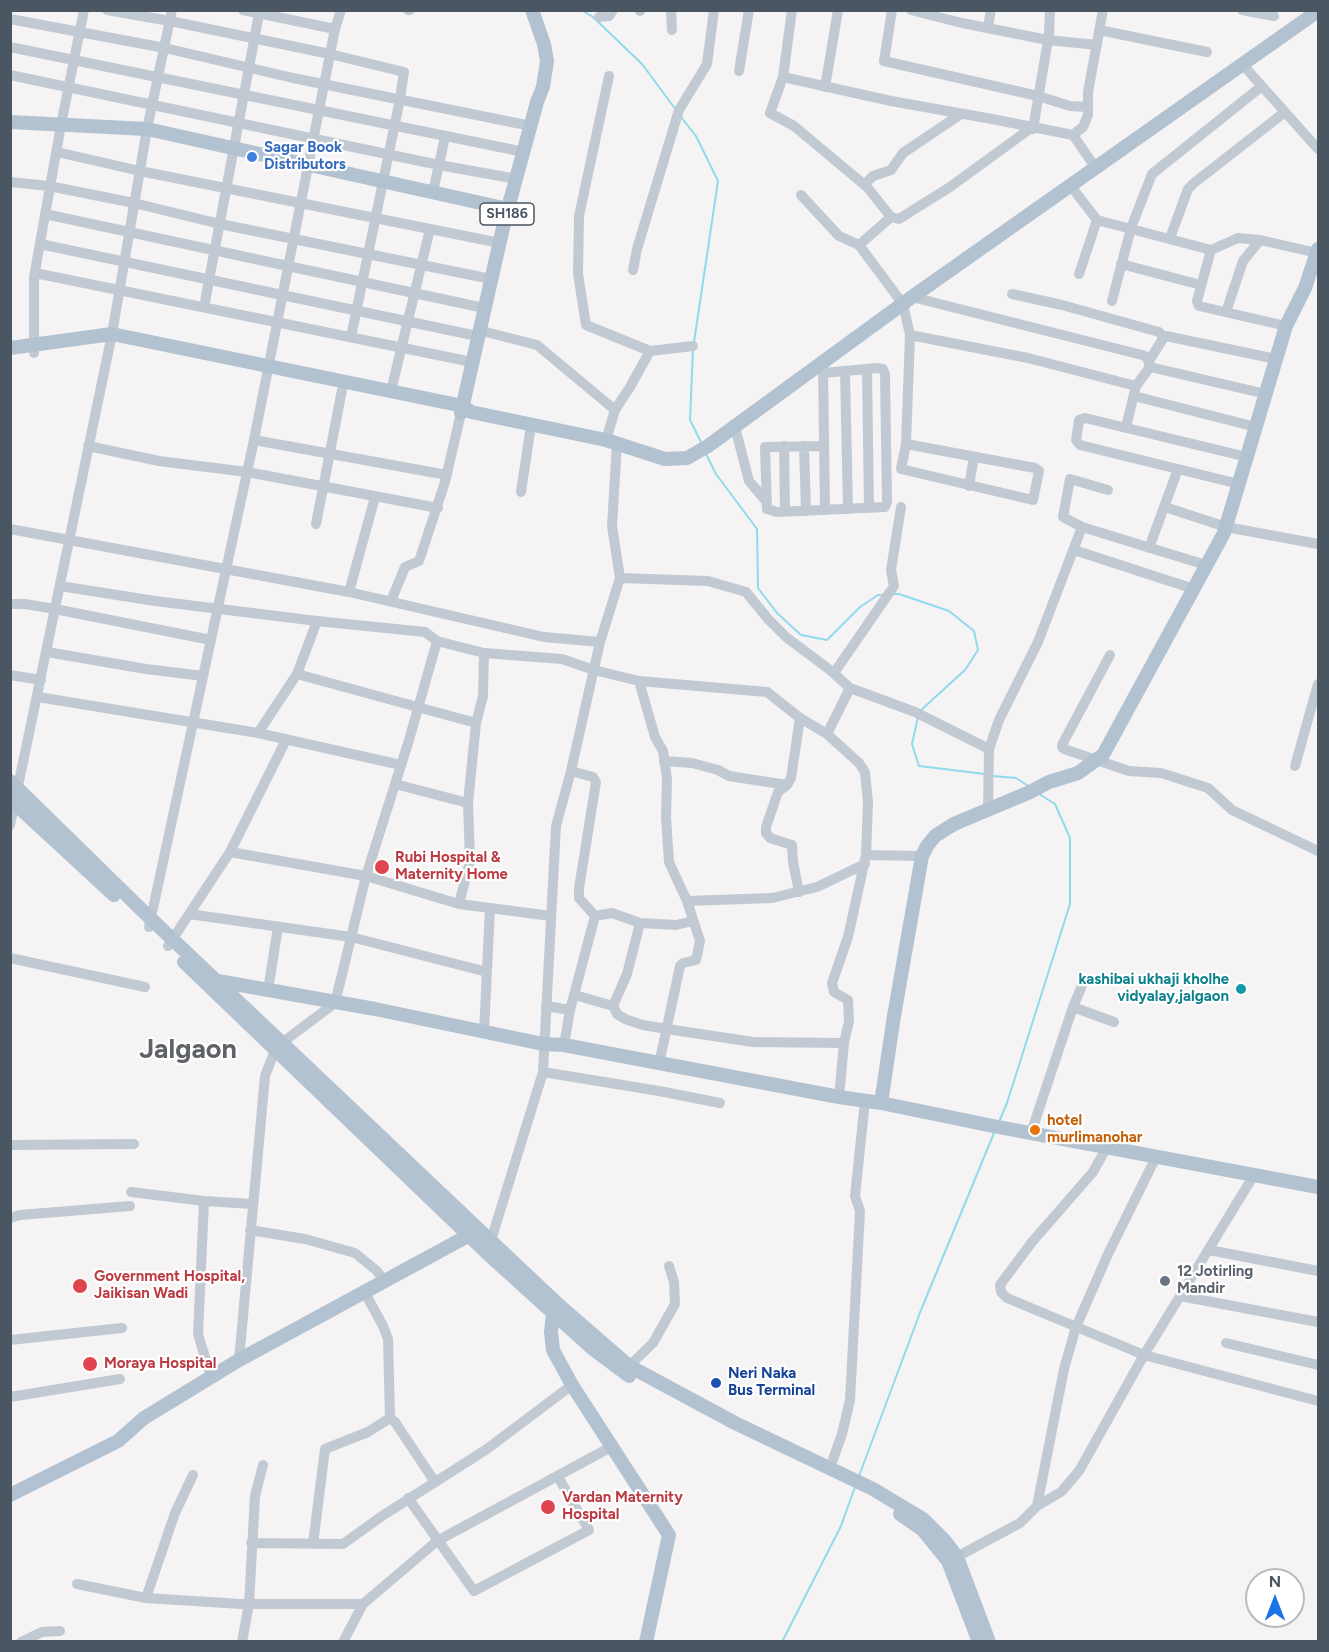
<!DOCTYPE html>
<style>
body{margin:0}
#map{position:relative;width:1329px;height:1652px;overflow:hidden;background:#f5f3f3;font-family:Figtree,sans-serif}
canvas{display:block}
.frame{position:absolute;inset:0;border:12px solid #4a5661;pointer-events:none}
.north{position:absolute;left:1245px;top:1568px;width:60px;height:60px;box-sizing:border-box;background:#fff;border:2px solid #b7bbc0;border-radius:50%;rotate:0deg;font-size:16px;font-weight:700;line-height:24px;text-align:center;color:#4a5661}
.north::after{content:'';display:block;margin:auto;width:21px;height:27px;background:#1a73e8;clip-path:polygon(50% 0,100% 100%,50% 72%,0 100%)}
</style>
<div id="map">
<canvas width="1329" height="1652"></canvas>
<div class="frame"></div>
<div class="north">N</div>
</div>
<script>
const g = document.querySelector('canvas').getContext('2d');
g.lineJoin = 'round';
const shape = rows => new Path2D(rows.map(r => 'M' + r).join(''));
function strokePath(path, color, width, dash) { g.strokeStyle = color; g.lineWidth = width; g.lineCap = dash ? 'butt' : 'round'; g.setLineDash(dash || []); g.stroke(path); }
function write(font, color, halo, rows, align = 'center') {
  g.font = font + ' Figtree,sans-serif'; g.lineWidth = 4.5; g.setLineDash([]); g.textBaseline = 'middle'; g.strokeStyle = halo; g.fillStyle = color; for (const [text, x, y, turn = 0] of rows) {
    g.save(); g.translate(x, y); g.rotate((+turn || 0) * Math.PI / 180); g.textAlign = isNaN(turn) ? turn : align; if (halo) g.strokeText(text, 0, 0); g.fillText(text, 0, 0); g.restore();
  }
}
const stream = shape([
 [581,10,593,17,642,64,676,110],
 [681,117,696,136,718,181,694,342],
 [693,350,690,420,702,444],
 [705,452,716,474,757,529,758,588,777,613,801,635,827,640,860,607,878,595,882,595],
 [894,594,899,594,949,611,974,631,978,650,965,670,920,711],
 [918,717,912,744,919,766,985,774],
 [993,776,1016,778,1030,787],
 [999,1122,1007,1103,1070,904,1070,838,1055,804,1039,794],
 [859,1476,921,1310,994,1133],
 [782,1642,841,1526,855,1487]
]);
const minor = shape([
 [107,10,170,21,330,54,404,72,400,99,351,337],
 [243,10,335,29],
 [408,10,410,10],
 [671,10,672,30],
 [792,10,783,77,770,113,794,126,867,187,891,217,899,219,950,187,1031,128],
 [892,10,884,61,1038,96,1070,106,1088,107],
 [911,10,962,23,1048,40,1097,45],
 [1242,10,1274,16],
 [640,11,640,10],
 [599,17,609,16,613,10],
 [10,19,165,48,293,78,531,126],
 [988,27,991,10],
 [1099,30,1207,52],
 [10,47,524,152],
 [1243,65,1318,149],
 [739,71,749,10],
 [10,75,439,165,517,179],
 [609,76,579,216,578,274,586,325,650,351,693,346],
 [783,77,891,101,992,119,1073,135,1095,167],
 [825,87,838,10],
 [1033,129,1049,34,1050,10],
 [1073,135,1083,127,1088,115,1088,92,1103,10],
 [57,152,140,171,500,243],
 [10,182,49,186,134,203,220,224,491,279],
 [1070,185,1097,220,1211,250,1197,301,1199,306,1286,326],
 [867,187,866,183,873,176,891,170,903,153,961,114],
 [433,192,445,137],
 [801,195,839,236,859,245,891,217],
 [45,214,484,308],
 [1170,238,1188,189,1194,183,1285,112],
 [40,244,477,336],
 [859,245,903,304,910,335,906,444,901,469,1033,500,1039,471,1035,468,906,444],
 [1211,250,1238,238,1260,240],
 [1121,264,1201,285],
 [633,270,637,249,679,110,707,64,714,10],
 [35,273,472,362],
 [1079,274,1097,220],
 [1012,294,1062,305,1159,332,1164,337],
 [912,297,1142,355,1147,357,1150,367],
 [1112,301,1131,228,1152,174,1262,86],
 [204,307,259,14],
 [1226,312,1243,261,1260,240,1317,253],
 [478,330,537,345,615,410],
 [910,335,1028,358,1136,386],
 [34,353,34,277,61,125,84,10],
 [1149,361,1164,337,1166,336,1276,359],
 [823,367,825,510],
 [867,369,869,508],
 [845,372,848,509],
 [823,373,877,368,883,369,885,374,887,502,885,507,777,512,767,509,765,447,824,446],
 [391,391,430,229],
 [1134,396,1256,427],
 [735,427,749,481,766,501],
 [1126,427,1136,386,1150,367,1266,394],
 [254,440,447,475],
 [606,440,615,410,630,387,650,351],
 [88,446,159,461,247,472,438,508],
 [784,446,785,511],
 [804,446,806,511],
 [1239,484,1080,445,1076,440,1079,420,1085,418,1247,457],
 [969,486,974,457],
 [1108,490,1070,479,1063,517,1082,527,1206,565],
 [521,492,531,425],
 [1165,507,1226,527,1318,544],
 [316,524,342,390],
 [10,529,349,592,544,637,600,642],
 [1149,548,1178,469],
 [1074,550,1194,589],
 [620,578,708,581,746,592,768,619,786,637,830,670,850,688,827,734],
 [60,586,155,601,317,621,425,632,437,641,484,653,562,659,594,670,639,681,767,692,800,718,827,734,859,763,865,772,868,802,866,855,848,937,832,983,834,992,848,1000,849,1021,844,1043,839,1097],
 [349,592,375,497],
 [391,601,405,567,419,561,445,482,461,413],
 [10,604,25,604,55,609,211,640],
 [47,652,146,669,203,676],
 [1110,655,1063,743,1062,747,1064,749,1129,771,1161,773,1208,788,1232,810,1318,851],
 [834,673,894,586,891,570,901,507],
 [297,674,476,723],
 [10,675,41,680],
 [639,681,655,737,663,751,667,779,666,817,669,862,687,901,700,941,696,960,683,963,680,966,659,1064],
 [850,688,915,712,989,749],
 [38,697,258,733,401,765],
 [258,733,297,674,317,621],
 [664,761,692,763,718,770,729,776,787,785],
 [1295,766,1318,684],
 [395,784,468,803],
 [988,809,989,749,999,720,1038,642,1082,527],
 [10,825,112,334,147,129,172,10],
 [230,852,286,740],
 [866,855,922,856],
 [799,892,793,862,792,845,770,838,766,833,766,827,778,792,787,785,791,778,800,718],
 [687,901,772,898,817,887,865,864],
 [459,904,470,861,468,803,476,723,483,696,484,653],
 [189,914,351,937,487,972],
 [595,916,612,913,640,923,676,925,693,921],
 [149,927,254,440,335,29,341,10],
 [168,946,230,852,366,876,459,904,551,916],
 [10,958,145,987],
 [268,990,278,927],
 [575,995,613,1006,617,1014,625,1019,643,1025,667,1029,753,1042,844,1043],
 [546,1006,570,1010],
 [613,1006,627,974,640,923],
 [1073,1007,1114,1022],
 [484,1032,490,908],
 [283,1042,335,1003,366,876,409,740,437,641],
 [564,1045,570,1010,595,916,579,898,579,888,596,782,593,777,571,771],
 [543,1072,659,1091,720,1103],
 [1031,1133,1073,1007,1084,981],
 [10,1145,134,1144],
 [1107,1147,1093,1172,1032,1242,1000,1285,1001,1292,1007,1298,1144,1355,1318,1401],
 [131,1192,204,1201,253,1204],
 [204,1201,198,1334,211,1377],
 [10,1218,20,1215,130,1206],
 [250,1230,305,1239,355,1253,377,1271,385,1282],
 [489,1247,543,1072,556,826,571,771,600,642,620,578,612,526,617,443],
 [1209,1250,1318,1271],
 [365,1293,383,1326,388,1339,390,1418,395,1422,435,1482],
 [1180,1296,1318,1322],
 [10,1340,122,1328],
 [1226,1343,1318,1365],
 [239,1360,265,1076,275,1050],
 [629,1366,653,1343,675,1304,674,1282,669,1266],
 [10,1397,120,1379],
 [830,1468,842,1434,850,1400,860,1211,855,1196,865,1101],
 [408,1498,474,1591,589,1530,558,1477],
 [1037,1506,1064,1369,1076,1327,1108,1254,1156,1157],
 [251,1543,343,1544,382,1516,487,1449,572,1385],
 [313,1544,325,1449,368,1432,390,1418],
 [951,1560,1020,1523,1037,1506,1061,1492,1079,1471,1144,1355,1254,1175],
 [77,1584,146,1598,241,1604,363,1604],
 [146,1598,175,1513,193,1475],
 [21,1642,42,1632,60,1631],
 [242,1642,249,1604,255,1496,263,1465],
 [343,1642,363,1604,437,1541,611,1447]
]);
const major = shape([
 [10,122,147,129,508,209],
 [10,348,112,334,463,406,471,412,606,440,665,459,687,458,708,446,912,297,1318,11],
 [461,413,505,219,537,102,543,87,547,61,544,44,532,10],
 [10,781,150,918,491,1241,560,1306,629,1366,735,1423,873,1489,923,1519,945,1541,957,1557,989,1642],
 [10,799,114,895],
 [184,962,487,1253,593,1349,629,1376],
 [218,981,375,1009,543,1044,564,1045,839,1097,881,1103,993,1126,1318,1187],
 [881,1103,894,1016,922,856,927,846,935,836,954,824,1030,792,1049,782,1078,773,1103,755,1224,533,1286,326,1305,288,1318,249],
 [558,1309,553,1314,551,1332,553,1350,572,1385,669,1535,646,1642],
 [10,1495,118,1441,144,1418,239,1360,475,1232],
 [900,1514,923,1530,948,1561,979,1642]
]);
const markers = [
 [252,157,6,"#3f7fe0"],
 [382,867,8,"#e0444e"],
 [1241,989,6,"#0f9aa8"],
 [1035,1130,6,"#e8710a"],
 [1165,1281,6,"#6b7280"],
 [80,1286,8,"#e0444e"],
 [90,1364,8,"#e0444e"],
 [716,1383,6,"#1a4fb4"],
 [548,1507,8,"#e0444e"]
];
const shields = [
 [507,214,54]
];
const shieldNames = [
 ["SH186",507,214]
];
const shopNames = [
 ["Sagar Book",264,148],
 ["Distributors",264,165]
];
const healthNames = [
 ["Rubi Hospital &",395,858],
 ["Maternity Home",395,875],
 ["Government Hospital,",94,1277],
 ["Jaikisan Wadi",94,1294],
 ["Moraya Hospital",104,1364],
 ["Vardan Maternity",562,1498],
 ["Hospital",562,1515]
];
const cultureNames = [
 ["kashibai ukhaji kholhe",1229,980],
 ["vidyalay,jalgaon",1229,997]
];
const foodNames = [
 ["hotel",1047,1121],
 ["murlimanohar",1047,1138]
];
const worshipNames = [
 ["12 Jotirling",1177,1272],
 ["Mandir",1177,1289]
];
const transitNames = [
 ["Neri Naka",728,1374],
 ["Bus Terminal",728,1391]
];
const townNames = [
 ["Jalgaon",188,1050]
];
strokePath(stream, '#90daee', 2);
strokePath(minor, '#c1cad2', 10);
strokePath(major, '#b3c2d1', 14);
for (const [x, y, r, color] of markers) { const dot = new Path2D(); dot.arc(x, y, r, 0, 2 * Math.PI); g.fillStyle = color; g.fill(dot); strokePath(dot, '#fff', 2); }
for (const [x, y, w] of shields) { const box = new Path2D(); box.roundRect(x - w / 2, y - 11, w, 22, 4.5); g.fillStyle = '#fff'; g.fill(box); strokePath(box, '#4a5661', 1.5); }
write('bold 14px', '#4a5661', null, shieldNames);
write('bold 15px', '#366cbe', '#fff', shopNames, 'left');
write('bold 15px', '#be3a42', '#fff', healthNames, 'left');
write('bold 15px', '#0d838f', '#fff', cultureNames, 'right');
write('bold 15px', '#c56008', '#fff', foodNames, 'left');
write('bold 15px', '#5b616d', '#fff', worshipNames, 'left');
write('bold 15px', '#164399', '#fff', transitNames, 'left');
write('bold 27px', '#5f6368', '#fff', townNames);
</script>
